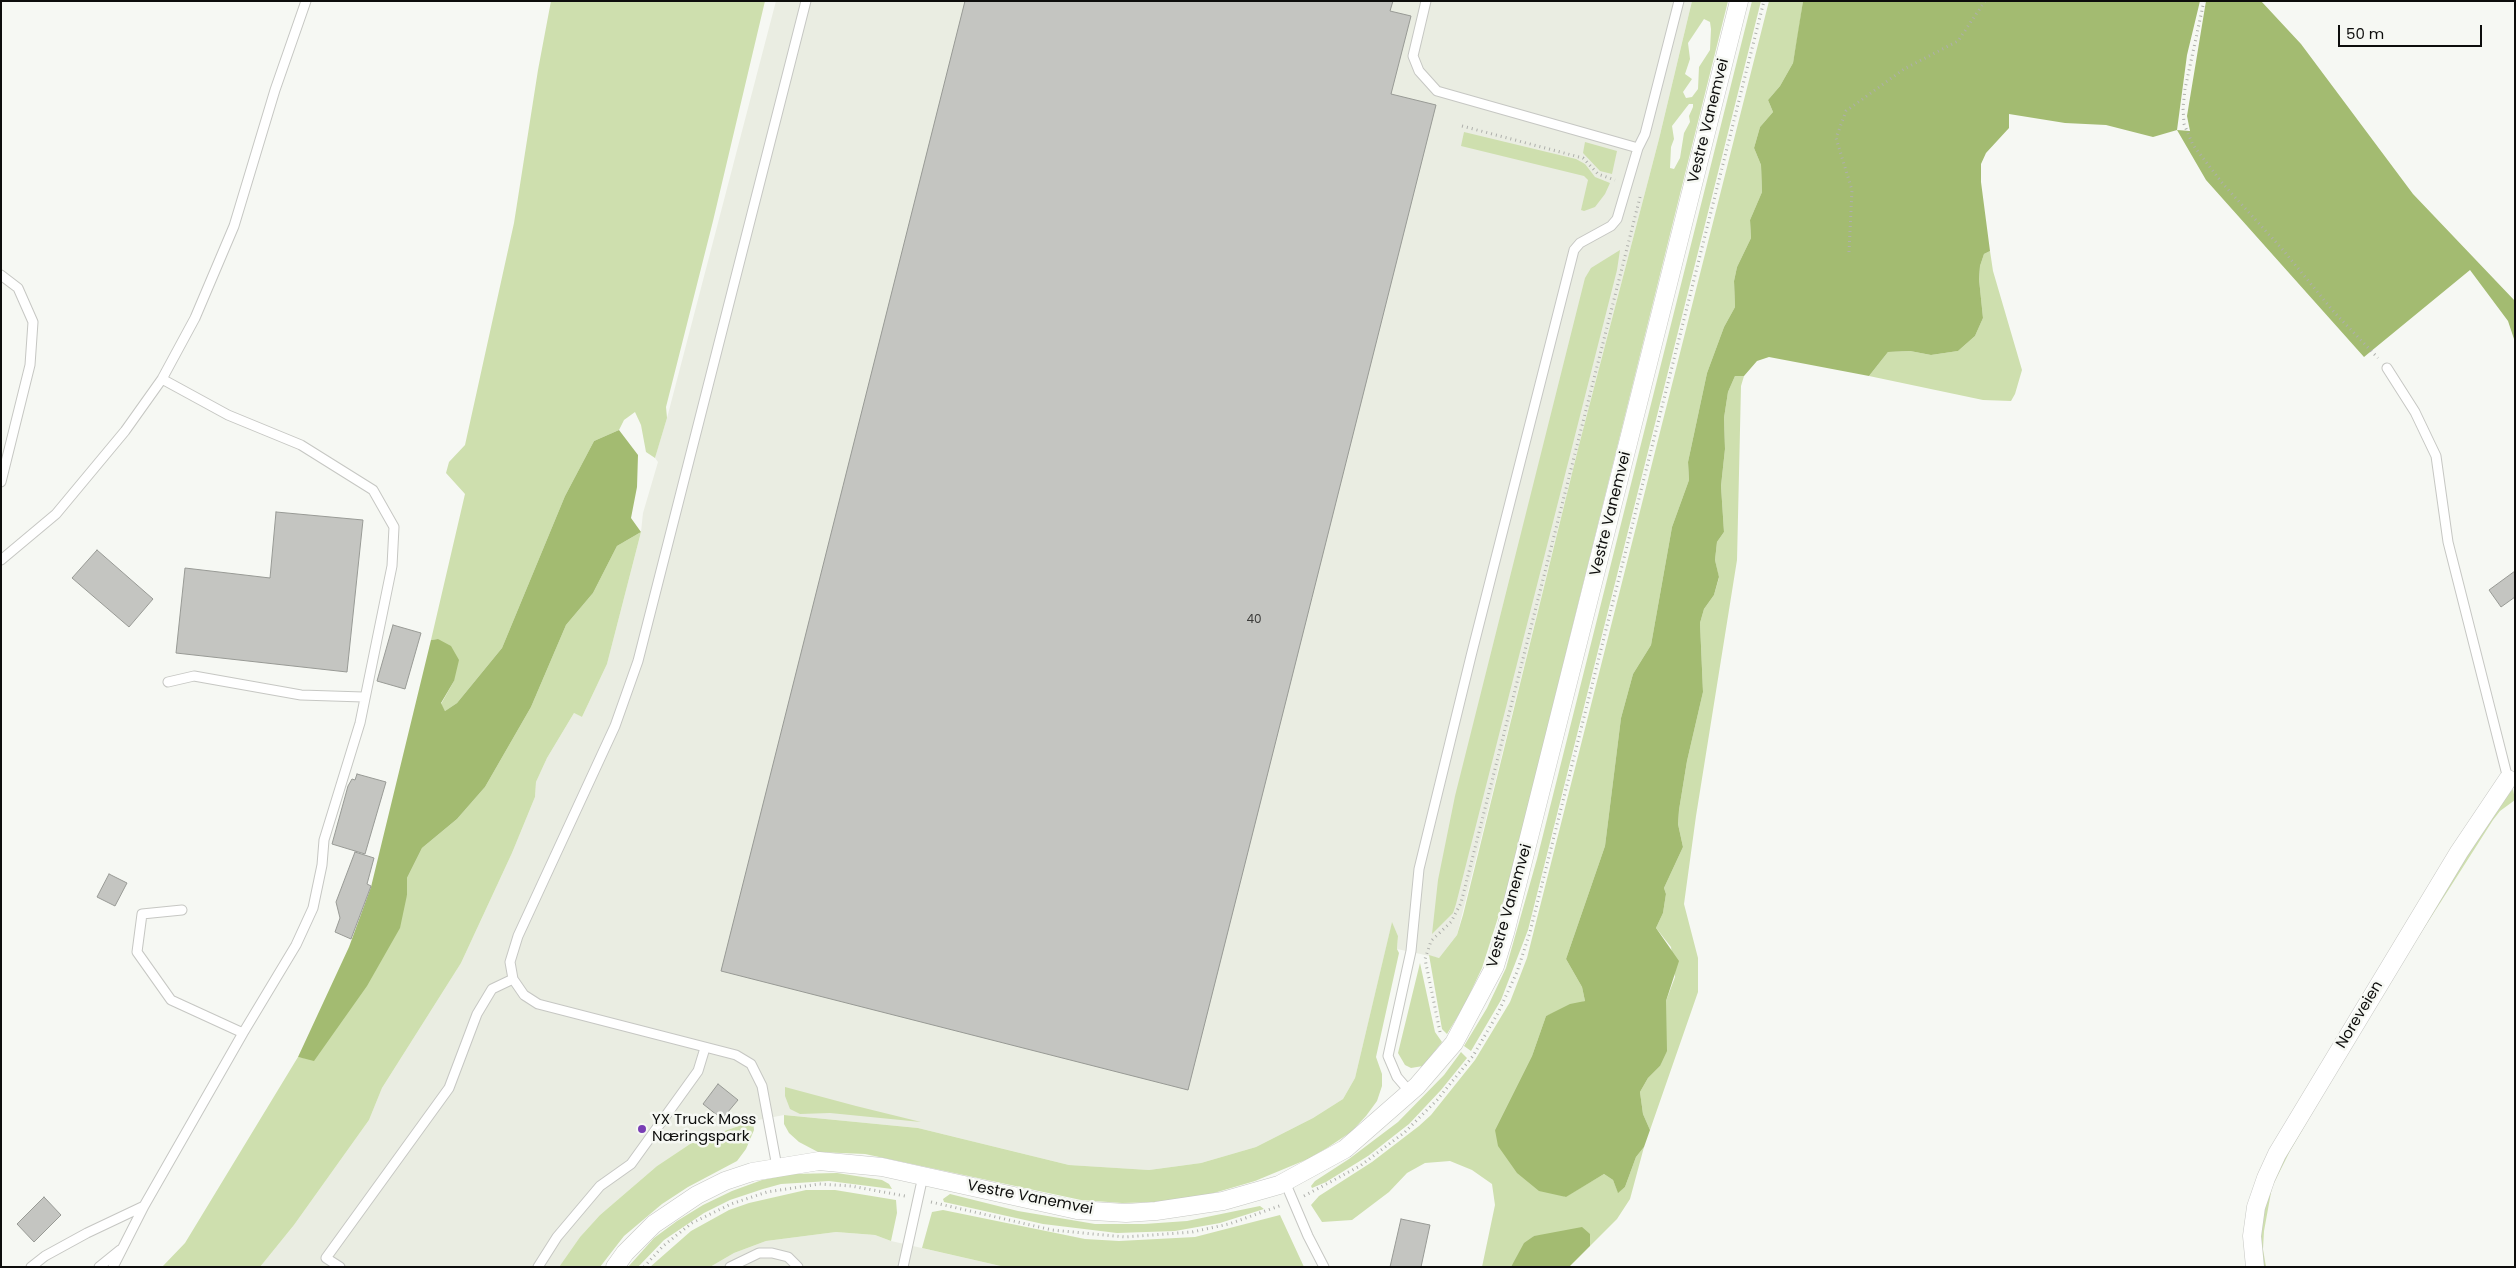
<!DOCTYPE html>
<meta charset="utf-8">
<style>
body{margin:0}
#map{position:relative;width:2516px;height:1268px;overflow:hidden;background:#f6f8f3;font-family:Poppins,sans-serif}
canvas{display:block}
.frame{position:absolute;inset:0;border:2px solid #0d0d0c;pointer-events:none}
.scale{position:absolute;left:2338px;top:25px;width:144px;height:22px;box-sizing:border-box;border:2px solid #0d0d0c;border-top:0;padding-left:6px;font-size:15px;line-height:18px;white-space:nowrap;color:#0d0d0c;-webkit-text-stroke:4px #f6f8f3;paint-order:stroke}
</style>
<div id="map">
<canvas width="2516" height="1268"></canvas>
<div class="frame"></div>
<div class="scale">50 m</div>
</div>
<script>
const g = document.querySelector('canvas').getContext('2d');
g.lineJoin = 'round';
function paint(path, color) { g.fillStyle = color; g.fill(path, 'evenodd'); }
const shape = rows => new Path2D(rows.map(r => 'M' + r).join(''));
function strokePath(path, color, width, dash) { g.strokeStyle = color; g.lineWidth = width; g.lineCap = dash ? 'butt' : 'round'; g.setLineDash(dash || []); g.stroke(path); }
function write(font, color, halo, rows, align = 'center') {
  g.font = font + ' Poppins,sans-serif'; g.lineWidth = 5; g.setLineDash([]); g.textBaseline = 'middle'; g.strokeStyle = halo; g.fillStyle = color; for (const [text, x, y, turn = 0] of rows) {
    g.save(); g.translate(x, y); g.rotate((+turn || 0) * Math.PI / 180); g.textAlign = isNaN(turn) ? turn : align; if (halo) g.strokeText(text, 0, 0); g.fillText(text, 0, 0); g.restore();
  }
}
const built = shape([
 [776,1,1692,1,1659,139,1579,445,1457,935,1439,958,1397,949,1398,936,1392,923,1355,1078,1343,1099,1313,1118,1256,1147,1201,1163,1149,1170,1069,1165,918,1128,784,1115,753,1121,693,1142,657,1166,600,1215,580,1237,559,1267,260,1267,294,1225,369,1120,382,1088,461,963,512,853,535,797,536,782,547,758,574,713,582,717,607,664,641,532,643,513,658,462,655,458,656,454,667,418],
 [836,1232,875,1235,891,1241,1005,1267,710,1267,734,1253,766,1241]
]);
const green = shape([
 [551,1,765,1,713,221,666,407,667,418,655,458,646,452,641,425,635,412,624,420,619,430,594,441,565,496,502,648,457,703,445,711,441,704,454,681,438,639,431,640,465,494,446,473,449,462,465,445,514,223,538,70],
 [1692,1,1728,1,1508,886,1482,968,1464,1006,1447,1034,1442,1029,1429,955,1439,958,1457,935,1463,915,1579,445,1659,139],
 [1704,19,1710,22,1711,29,1710,50,1699,67,1698,89,1692,97,1686,98,1683,92,1692,79,1685,74,1690,59,1688,43],
 [1689,104,1693,104,1693,107,1689,116,1690,122,1684,133,1680,158,1674,169,1670,168,1671,147,1674,139,1672,126],
 [1752,1,1761,1,1528,930,1501,1000,1471,1051,1464,1046,1487,1008,1506,968,1537,859],
 [1769,1,1803,1,1798,35,1793,63,1780,86,1768,100,1773,112,1760,127,1754,148,1761,165,1762,192,1750,220,1751,238,1737,267,1734,281,1735,307,1724,327,1707,373,1688,462,1689,480,1672,527,1651,645,1633,674,1621,718,1605,846,1566,959,1582,987,1585,1001,1546,1016,1532,1056,1495,1130,1565,1197,1604,1174,1613,1180,1618,1192,1625,1187,1636,1157,1644,1147,1630,1199,1617,1219,1590,1246,1590,1234,1534,1236,1511,1267,1482,1267,1495,1205,1492,1184,1472,1170,1450,1161,1425,1163,1407,1173,1389,1192,1352,1220,1322,1222,1311,1205,1319,1196,1372,1162,1419,1126,1431,1115,1475,1060,1510,1002,1527,958],
 [1464,132,1576,159,1585,164,1595,177,1610,183,1605,194,1595,207,1584,211,1581,210,1588,180,1584,176,1461,146],
 [1585,142,1617,151,1612,174,1600,171,1583,153],
 [1620,250,1617,270,1456,904,1453,913,1432,934,1438,880,1455,796,1585,278,1591,268],
 [1990,251,1993,271,2022,370,2015,394,2011,401,1983,400,1869,376,1888,352,1910,351,1931,355,1958,351,1975,336,1983,318,1979,279,1980,266,1984,254],
 [1735,376,1744,376,1741,386,1737,560,1696,816,1684,904,1698,958,1698,992,1650,1130,1643,1114,1640,1092,1648,1078,1660,1066,1666,1001,1675,977,1671,947,1656,928,1663,913,1666,894,1664,888,1683,847,1678,824,1679,810,1687,761,1703,692,1700,623,1704,609,1714,595,1719,578,1715,560,1717,542,1724,532,1721,486,1725,449,1724,418,1728,392],
 [641,532,607,664,582,717,574,713,547,758,536,782,535,797,512,853,461,963,382,1088,369,1120,294,1225,260,1267,162,1267,185,1243,298,1057,314,1060,407,895,407,878,422,848,457,819,485,787,531,707,566,625,593,593,617,546],
 [2513,789,2515,800,2500,811,2493,820,2382,994,2290,1151,2272,1187,2264,1231,2263,1249,2266,1267,2260,1267,2258,1226,2276,1169,2483,824],
 [1392,922,1398,936,1397,949,1399,953,1376,1057,1382,1074,1382,1086,1377,1101,1366,1116,1351,1132,1327,1148,1308,1159,1255,1181,1207,1195,1161,1202,1122,1203,1081,1200,865,1154,818,1152,799,1142,789,1133,784,1124,784,1115,918,1128,1069,1165,1149,1170,1201,1163,1256,1147,1313,1118,1343,1099,1355,1078],
 [1420,963,1435,1032,1442,1042,1423,1066,1411,1068,1405,1065,1398,1053],
 [1461,1052,1467,1058,1441,1090,1409,1124,1368,1156,1326,1182,1312,1188,1311,1186,1315,1181,1349,1159,1398,1122,1444,1075],
 [785,1087,856,1106,921,1122,830,1113,800,1114,790,1109,785,1096],
 [753,1121,754,1130,746,1149,737,1161,688,1187,662,1204,624,1236,600,1267,559,1267,580,1237,600,1215,657,1166,693,1142],
 [837,1173,882,1180,889,1184,892,1189,829,1181,781,1184,763,1189,730,1200,704,1213,664,1240,638,1267,628,1267,654,1238,677,1221,703,1205,732,1191,762,1180,792,1174],
 [806,1190,835,1190,896,1200,897,1213,891,1241,875,1235,836,1232,766,1241,734,1253,710,1267,650,1267,691,1231,729,1210,749,1203],
 [950,1194,1018,1211,1095,1224,1144,1224,1187,1221,1260,1206,1264,1209,1220,1223,1175,1231,1117,1233,1043,1224,944,1202,943,1199],
 [943,1210,1085,1239,1119,1241,1195,1237,1280,1215,1304,1267,1005,1267,922,1248,932,1212]
]);
const forest = shape([
 [1803,1,2200,1,2187,55,2177,130,2190,131,2187,116,2206,1,2261,1,2301,44,2413,194,2515,301,2515,342,2508,321,2470,270,2364,357,2206,180,2177,130,2153,137,2106,125,2065,123,2009,114,2009,128,1986,153,1981,164,1981,182,1990,251,1984,254,1980,266,1979,279,1983,318,1975,336,1958,351,1931,355,1910,351,1888,352,1869,376,1769,357,1757,361,1744,376,1735,376,1728,392,1724,418,1725,449,1721,486,1724,532,1717,542,1715,560,1719,577,1714,595,1704,609,1700,623,1703,692,1687,761,1679,810,1678,824,1683,847,1664,888,1666,894,1663,913,1656,928,1679,961,1666,1001,1667,1051,1660,1066,1648,1078,1640,1092,1643,1114,1650,1130,1644,1147,1636,1157,1625,1187,1618,1193,1613,1180,1604,1174,1566,1197,1539,1191,1517,1173,1498,1146,1495,1130,1532,1056,1546,1016,1570,1004,1585,1001,1582,987,1566,959,1605,846,1621,718,1633,674,1651,645,1672,527,1689,480,1688,462,1707,373,1724,327,1735,307,1734,281,1737,267,1751,238,1750,220,1762,192,1761,165,1754,148,1760,127,1773,112,1768,100,1780,86,1793,63],
 [619,430,638,455,637,487,631,518,641,532,617,546,593,593,566,625,531,707,485,787,457,819,422,848,407,878,407,895,400,928,367,986,314,1061,298,1057,349,947,371,887,431,640,438,639,451,646,459,660,454,681,441,703,445,711,457,703,502,648,565,496,594,441],
 [1582,1227,1590,1234,1590,1246,1569,1267,1511,1267,1524,1243,1534,1236]
]);
const building = shape([
 [965,1,1393,1,1390,11,1411,16,1391,94,1436,105,1188,1090,721,971,965,1],
 [276,512,363,520,347,672,176,653,185,568,270,578,276,512],
 [97,550,153,599,129,627,72,578,97,550],
 [2515,571,2515,597,2501,607,2489,590,2515,571],
 [393,625,421,633,405,689,377,681,393,625],
 [357,774,386,782,365,854,332,844,348,786,352,779,355,780,357,774],
 [355,852,374,858,367,884,371,886,351,939,335,932,340,918,336,902,355,852],
 [109,874,127,883,115,906,97,897,109,874],
 [718,1084,738,1100,722,1119,703,1104,718,1084],
 [44,1197,61,1215,34,1242,17,1224,44,1197],
 [1401,1219,1430,1225,1421,1267,1390,1267,1401,1219]
]);
const path = shape([
 [2204,1,2185,89,2183,108,2184,124,2193,145,2223,184,2283,250,2334,312,2378,358],
 [1462,126,1583,158,1598,174,1615,180],
 [1849,252,1852,190,1836,138,1846,111,1904,69,1958,41,1985,1],
 [1440,1032,1425,959,1431,941,1451,922,1461,903,1640,197],
 [1304,1196,1360,1166,1405,1132,1437,1100,1473,1056,1498,1013,1517,972,1530,932,1764,1],
 [931,1202,1052,1230,1125,1237,1192,1232,1229,1224,1282,1205],
 [644,1267,663,1246,692,1223,731,1204,767,1192,819,1184,851,1186,905,1196]
]);
const lane = shape([
 [1426,1,1413,56,1419,71,1437,91,1638,148],
 [1,275,18,288,33,322,30,365,1,482],
 [2387,368,2415,412,2436,456,2448,542,2508,779,2510,778],
 [162,379,228,415,301,445,373,490,394,527,392,566,360,723,324,840,322,865,313,908,296,945,243,1033],
 [1,560,56,514,125,431,162,379,195,318,234,226,275,90,306,1],
 [168,682,194,676,301,695,363,697],
 [1410,1092,1397,1077,1388,1056,1411,951,1419,869,1471,656,1574,250,1580,243,1611,226,1617,219,1638,148,1645,134,1679,1],
 [777,1167,762,1086,751,1064,736,1055,538,1004,524,995,513,979,510,962,518,936,615,726,638,661,806,1],
 [1285,1182,1308,1236,1324,1267],
 [31,1267,45,1256,87,1233,144,1206],
 [99,1267,120,1250],
 [113,1267,144,1206,243,1033,171,1000,137,952,142,914,182,910],
 [340,1267,326,1258,449,1088,477,1014,492,989,513,979],
 [538,1267,557,1237,600,1186,631,1164,698,1071,705,1048],
 [730,1267,759,1253,772,1253,788,1257,798,1267],
 [903,1267,923,1176]
]);
const street = shape([
 [615,1267,625,1253,654,1224,697,1195,725,1181,752,1172,819,1161,882,1167,1077,1210,1126,1213,1156,1211,1223,1201,1279,1185,1345,1149,1417,1086,1454,1043,1495,966,1505,933,1739,1],
 [2255,1267,2252,1236,2256,1207,2266,1178,2277,1154,2459,852,2508,779]
]);
const markers = [
 [642,1129,5,"#793eb4"]
];
const numberNames = [
 ["40",1254,620]
];
const streetNames = [
 ["Vestre Vanemvei",1709,121,-76],
 ["Vestre Vanemvei",1611,514,-76],
 ["Vestre Vanemvei",1510,906,-74],
 ["Noreveien",2360,1015,-59],
 ["Vestre Vanemvei",1030,1198,11]
];
const poiNames = [
 ["YX Truck Moss",652,1120],
 ["Næringspark",652,1137]
];
paint(built, '#eaede2');
paint(green, '#cedfae');
paint(forest, '#a3bb71');
paint(building, '#c4c5c1');
strokePath(building, '#989a95', 1);
strokePath(lane, '#c6c7c3', 11);
strokePath(street, '#c6c7c3', 19);
strokePath(path, '#aeafab', 3, [1, 4]);
strokePath(lane, '#fff', 9);
strokePath(street, '#fff', 18);
for (const [x, y, r, color] of markers) { const dot = new Path2D(); dot.arc(x, y, r, 0, 2 * Math.PI); g.fillStyle = color; g.fill(dot); strokePath(dot, '#f6f8f3', 2); }
write('12px', '#3b3b39', null, numberNames);
write('15px', '#0d0d0c', '#f6f8f3', streetNames);
write('15px', '#0d0d0c', '#f6f8f3', poiNames, 'left');
</script>
